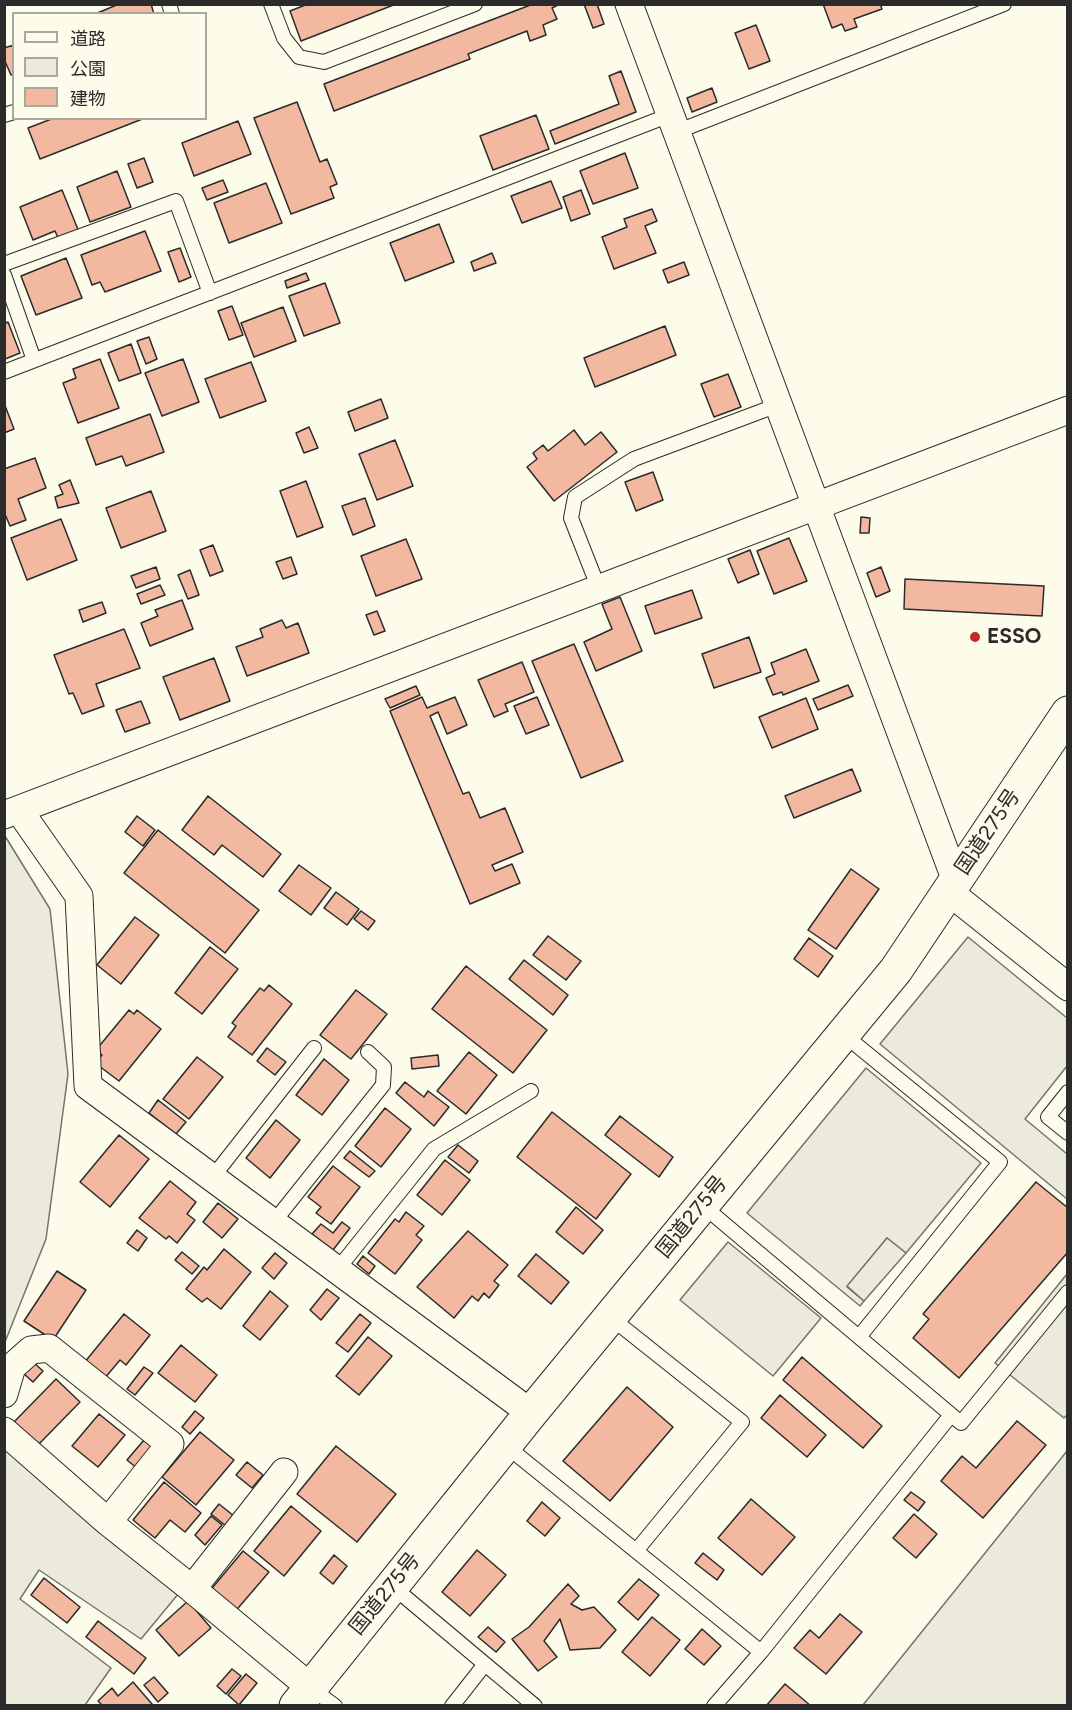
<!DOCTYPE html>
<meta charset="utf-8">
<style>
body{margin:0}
#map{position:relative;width:1072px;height:1710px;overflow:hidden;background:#fdfbea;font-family:Figtree,"Noto Sans JP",sans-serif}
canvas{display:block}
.frame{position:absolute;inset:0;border:6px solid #2b2b2b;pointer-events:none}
.legend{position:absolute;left:12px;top:12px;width:195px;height:108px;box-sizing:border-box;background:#fdfbea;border:2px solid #a9a89e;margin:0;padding:8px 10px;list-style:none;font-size:18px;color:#2b2b2b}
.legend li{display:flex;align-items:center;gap:12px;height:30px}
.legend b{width:30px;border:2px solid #a9a89e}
</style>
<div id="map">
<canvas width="1072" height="1710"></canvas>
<div class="frame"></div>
<ul class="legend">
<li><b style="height:8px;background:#fdfbea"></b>道路</li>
<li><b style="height:16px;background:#ecebdb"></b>公園</li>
<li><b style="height:16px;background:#f2b8a0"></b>建物</li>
</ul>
</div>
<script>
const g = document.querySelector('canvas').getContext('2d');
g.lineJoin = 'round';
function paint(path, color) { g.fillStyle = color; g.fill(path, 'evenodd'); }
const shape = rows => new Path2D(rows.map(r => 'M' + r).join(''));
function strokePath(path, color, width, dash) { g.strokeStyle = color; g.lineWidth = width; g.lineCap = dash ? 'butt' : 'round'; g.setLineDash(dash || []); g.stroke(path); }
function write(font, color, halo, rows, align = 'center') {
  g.font = font + ' Figtree,"Noto Sans JP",sans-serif'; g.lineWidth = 4.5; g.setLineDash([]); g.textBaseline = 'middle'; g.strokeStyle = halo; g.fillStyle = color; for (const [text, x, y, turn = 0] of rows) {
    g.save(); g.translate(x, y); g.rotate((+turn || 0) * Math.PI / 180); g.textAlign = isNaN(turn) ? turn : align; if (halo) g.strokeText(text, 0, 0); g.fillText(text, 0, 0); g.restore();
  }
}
const green = shape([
 [5,836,50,909,68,1074,46,1239,5,1342,5,836],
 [968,937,1067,1018,1067,1066,1025,1119,1067,1154,1067,1199,880,1044,968,937],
 [866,1068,981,1163,906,1253,887,1238,847,1287,864,1301,860,1306,747,1213,866,1068],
 [4,1445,21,1464,66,1494,179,1593,141,1639,39,1570,20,1599,111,1668,85,1705,5,1705,4,1445],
 [1067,1451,1067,1705,863,1705,1067,1451]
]);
const parking = shape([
 [887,1238,906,1253,864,1301,847,1286,887,1238],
 [728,1242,821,1318,773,1376,680,1300,728,1242],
 [1067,1274,1068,1414,1064,1418,995,1363,1067,1274]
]);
const building = shape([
 [119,4,151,4,154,14,95,14,119,4],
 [308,4,396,4,301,41,290,11,308,4],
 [533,4,560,4,552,8,557,19,543,25,546,35,530,41,527,31,468,54,470,59,334,111,324,84,533,4],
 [584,4,597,4,604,24,593,28,584,4],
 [823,4,880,4,882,9,854,19,857,27,845,31,842,24,832,28,823,4],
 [756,25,770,61,749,69,735,33,756,25],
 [14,45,14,74,11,75,4,59,4,48,14,45],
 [621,71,636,112,555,144,550,131,619,104,609,76,621,71],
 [712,88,717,102,692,112,687,98,712,88],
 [297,102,320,162,327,159,337,184,330,187,334,198,291,214,254,118,297,102],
 [536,115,549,149,493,170,480,136,536,115],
 [54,118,145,118,40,159,28,128,54,118],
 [238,121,251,154,194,176,182,143,238,121],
 [625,153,638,188,593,204,580,171,625,153],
 [144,158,153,182,137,188,128,164,144,158],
 [117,171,131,207,90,222,77,187,117,171],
 [223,180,228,192,207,200,202,188,223,180],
 [551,181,562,208,522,223,511,196,551,181],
 [266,183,282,223,229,243,214,203,266,183],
 [62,190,79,232,59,240,55,231,33,240,20,207,62,190],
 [581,190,590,214,571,221,563,197,581,190],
 [652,209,657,221,645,226,656,253,614,269,602,237,627,227,624,219,652,209],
 [439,224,454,262,405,281,390,243,439,224],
 [145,231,161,271,105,292,100,282,92,285,81,255,145,231],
 [180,248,191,277,179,282,168,252,180,248],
 [492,253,496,263,474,271,471,262,492,253],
 [66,258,82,298,36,315,21,276,66,258],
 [684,262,689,275,668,283,663,270,684,262],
 [306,273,309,280,287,288,285,281,306,273],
 [325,283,340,323,304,336,289,296,325,283],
 [232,306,243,335,229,340,218,311,232,306],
 [283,307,296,341,254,357,241,323,283,307],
 [8,322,20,353,5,359,4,324,8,322],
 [665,326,676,355,595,387,584,358,665,326],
 [149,337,157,359,146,364,137,341,149,337],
 [131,344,141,373,119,381,108,353,131,344],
 [100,359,119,408,78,423,63,383,76,378,73,369,100,359],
 [183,359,199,402,162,416,145,373,183,359],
 [251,362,266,401,220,418,205,379,251,362],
 [728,374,741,407,714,417,701,384,728,374],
 [381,399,388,418,355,431,348,412,381,399],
 [4,403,14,429,4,433,4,403],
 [150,414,164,452,126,466,122,456,96,465,86,438,150,414],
 [309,427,318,448,304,453,296,433,309,427],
 [574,430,585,445,601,432,617,452,554,501,527,467,537,459,533,453,543,445,548,451,574,430],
 [395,440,413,486,377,500,359,454,395,440],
 [35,458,46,488,18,499,26,520,10,526,4,512,4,469,35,458],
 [653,472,663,500,636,511,625,482,653,472],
 [70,480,79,503,58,508,55,497,63,494,59,485,70,480],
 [306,481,323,527,297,537,280,491,306,481],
 [151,491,166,531,121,548,106,508,151,491],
 [365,498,375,526,353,535,342,506,365,498],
 [861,517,870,518,869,533,860,533,861,517],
 [61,519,77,560,27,580,11,538,61,519],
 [789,538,807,581,774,594,757,551,789,538],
 [406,539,422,579,376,596,361,556,406,539],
 [213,545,223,571,210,576,200,550,213,545],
 [750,550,759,574,738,583,728,559,750,550],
 [291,557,297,574,283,579,276,562,291,557],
 [156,567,160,579,136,588,131,576,156,567],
 [881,567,890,591,876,597,867,573,881,567],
 [190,570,199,595,188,599,178,575,190,570],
 [905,579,1044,586,1042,616,904,609,905,579],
 [160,585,165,595,141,604,137,594,160,585],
 [692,590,702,618,655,634,645,606,692,590],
 [620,597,642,651,596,671,584,642,612,629,602,604,620,597],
 [182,600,193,629,150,646,141,623,158,616,155,610,182,600],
 [102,602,106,613,83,622,79,610,102,602],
 [377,611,385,631,374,635,366,615,377,611],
 [282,620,286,628,298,623,309,653,247,676,236,647,263,637,260,629,282,620],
 [124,629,140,668,96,684,104,706,82,714,73,693,69,694,54,655,124,629],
 [749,637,761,672,714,688,702,654,749,637],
 [574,644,623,761,581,778,532,661,574,644],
 [806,649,819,681,783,695,782,692,773,695,766,678,775,674,771,663,806,649],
 [214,658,230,701,180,720,163,677,214,658],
 [522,662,534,692,505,704,508,711,494,717,478,680,522,662],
 [848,685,853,696,818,710,813,699,848,685],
 [416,686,420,695,390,708,385,699,416,686],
 [422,697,427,708,455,697,467,725,447,734,438,712,430,716,463,794,469,792,480,818,505,808,523,852,492,865,495,871,512,864,520,883,470,904,390,711,422,697],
 [537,697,549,725,526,734,514,706,537,697],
 [806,698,818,729,772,748,759,717,806,698],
 [141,701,150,723,125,732,116,710,141,701],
 [852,769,861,791,794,818,785,796,852,769],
 [208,796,281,854,263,877,222,845,214,855,182,830,208,796],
 [137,816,155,830,143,846,125,832,137,816],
 [158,830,259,910,225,953,124,873,158,830],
 [299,865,331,888,311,915,279,891,299,865],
 [851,869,879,889,836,949,808,930,851,869],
 [336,892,359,909,347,925,324,908,336,892],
 [361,911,375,921,368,930,354,919,361,911],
 [135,917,159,935,121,984,97,965,135,917],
 [548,936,581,961,566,980,533,955,548,936],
 [809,938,833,956,818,977,794,959,809,938],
 [210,947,238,969,202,1014,175,993,210,947],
 [524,960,568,995,553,1015,509,979,524,960],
 [466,966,547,1030,513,1073,432,1009,466,966],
 [269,985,292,1004,252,1055,228,1037,236,1026,232,1023,260,988,264,991,269,985],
 [356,990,387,1014,351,1059,320,1035,356,990],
 [129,1010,134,1014,137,1010,161,1029,119,1081,95,1063,102,1055,96,1050,129,1010],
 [267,1048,286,1062,275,1075,257,1061,267,1048],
 [469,1052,497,1075,466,1114,437,1091,469,1052],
 [438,1055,439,1066,412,1069,411,1058,438,1055],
 [197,1057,223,1077,189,1119,163,1099,197,1057],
 [324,1059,349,1080,322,1115,296,1095,324,1059],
 [405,1082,424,1097,428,1091,449,1107,434,1126,396,1093,405,1082],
 [158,1100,186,1122,176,1134,149,1113,158,1100],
 [385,1108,411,1129,381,1167,355,1146,385,1108],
 [552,1112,631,1174,596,1219,517,1157,552,1112],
 [620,1116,673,1157,659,1177,605,1135,620,1116],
 [276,1120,300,1140,270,1178,246,1158,276,1120],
 [119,1135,149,1159,110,1207,80,1182,119,1135],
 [458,1145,478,1161,469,1173,448,1157,458,1145],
 [350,1151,375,1171,369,1177,344,1158,350,1151],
 [445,1160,470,1180,442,1215,417,1195,445,1160],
 [333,1166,360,1187,331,1224,316,1213,321,1207,308,1197,333,1166],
 [170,1181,196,1202,187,1214,195,1220,177,1243,169,1236,166,1239,139,1218,170,1181],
 [1036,1182,1068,1208,1068,1252,959,1378,913,1338,929,1319,923,1314,1036,1182],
 [218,1203,238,1219,222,1238,203,1222,218,1203],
 [576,1207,603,1230,583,1254,556,1232,576,1207],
 [406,1212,424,1226,416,1235,422,1240,395,1274,368,1253,395,1219,399,1222,406,1212],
 [342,1222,350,1228,333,1250,312,1234,321,1224,333,1233,342,1222],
 [137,1230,147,1238,138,1251,127,1243,137,1230],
 [468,1231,508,1265,494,1281,499,1285,489,1298,484,1293,478,1301,472,1296,454,1318,417,1287,468,1231],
 [224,1249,251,1272,221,1309,207,1298,202,1302,186,1289,204,1267,207,1270,224,1249],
 [182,1252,199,1266,192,1274,175,1260,182,1252],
 [275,1253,287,1263,274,1279,262,1268,275,1253],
 [536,1254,569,1282,551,1304,518,1276,536,1254],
 [363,1256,375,1266,369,1274,357,1264,363,1256],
 [57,1271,86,1290,53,1340,24,1321,57,1271],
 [327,1289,339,1298,321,1320,310,1310,327,1289],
 [270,1291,288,1306,260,1340,243,1326,270,1291],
 [124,1314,150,1335,126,1365,120,1360,104,1379,84,1363,124,1314],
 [360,1314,371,1323,348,1352,336,1343,360,1314],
 [368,1337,392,1356,359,1395,336,1376,368,1337],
 [181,1345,217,1375,195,1402,158,1373,181,1345],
 [802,1357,882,1426,863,1448,783,1380,802,1357],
 [33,1362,43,1371,33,1382,23,1373,33,1362],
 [144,1367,153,1373,135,1395,127,1389,144,1367],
 [56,1379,80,1402,38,1445,14,1422,56,1379],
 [627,1387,673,1427,610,1501,563,1461,627,1387],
 [780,1395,826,1435,807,1457,761,1418,780,1395],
 [195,1411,204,1418,190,1434,182,1427,195,1411],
 [99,1414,125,1435,98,1467,72,1446,99,1414],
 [1017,1421,1046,1445,983,1518,941,1481,962,1456,976,1468,1017,1421],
 [200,1432,234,1460,196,1505,162,1477,200,1432],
 [144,1440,155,1449,138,1469,127,1460,144,1440],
 [336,1446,396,1494,357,1542,297,1494,336,1446],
 [247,1462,263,1475,252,1488,236,1475,247,1462],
 [164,1482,201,1513,185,1532,170,1520,155,1538,133,1520,164,1482],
 [911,1492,925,1502,918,1511,904,1500,911,1492],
 [751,1499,795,1537,762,1575,718,1538,751,1499],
 [542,1502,560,1518,545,1536,527,1521,542,1502],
 [219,1504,234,1516,226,1526,211,1514,219,1504],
 [291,1506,321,1531,284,1576,254,1551,291,1506],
 [914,1514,937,1534,916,1558,893,1538,914,1514],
 [211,1516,222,1525,205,1545,195,1535,211,1516],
 [477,1550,506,1575,470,1616,442,1592,477,1550],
 [243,1551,269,1572,233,1614,208,1593,243,1551],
 [703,1553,724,1570,717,1580,695,1563,703,1553],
 [334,1555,347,1566,333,1584,320,1573,334,1555],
 [44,1578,80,1607,67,1623,31,1595,44,1578],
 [639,1579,659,1595,638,1620,618,1602,639,1579],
 [568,1584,579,1596,571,1604,582,1610,594,1607,616,1630,600,1648,570,1650,560,1619,544,1641,557,1657,538,1671,512,1639,529,1627,568,1584],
 [188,1601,211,1628,179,1656,156,1630,188,1601],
 [840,1614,862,1632,826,1674,794,1648,810,1630,819,1638,840,1614],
 [652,1617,680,1640,650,1676,622,1652,652,1617],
 [98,1621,146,1658,134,1674,86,1637,98,1621],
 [488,1627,505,1642,496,1652,478,1637,488,1627],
 [702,1629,721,1646,704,1665,685,1649,702,1629],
 [232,1669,241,1676,226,1694,217,1686,232,1669],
 [246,1674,257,1683,239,1705,228,1695,246,1674],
 [154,1677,168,1693,158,1702,144,1685,154,1677],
 [133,1682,152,1704,150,1706,103,1706,98,1701,112,1688,118,1696,133,1682],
 [785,1684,811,1706,766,1706,785,1684]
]);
const service = shape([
 [169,4,172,14],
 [271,4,284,38,299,57,324,62,475,4],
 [4,115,14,112],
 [676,132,1004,4],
 [4,264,176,201,210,293],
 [4,275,34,360],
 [4,372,670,115],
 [599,589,571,518,575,497,634,459,778,405],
 [843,1034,1000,1162,859,1337],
 [1068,1092,1048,1117,1068,1133],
 [212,1178,314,1048],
 [702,1205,961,1423,1068,1292],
 [273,1223,383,1085,384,1067,368,1052],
 [337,1270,434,1149,531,1091],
 [610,1317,742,1422,636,1551],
 [505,1445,761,1652,951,1415],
 [392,1586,535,1706],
 [310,1687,335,1706],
 [452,1706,485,1664],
 [714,1706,761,1652]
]);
const minor = shape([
 [629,4,956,881],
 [19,810,79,896,88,1086,531,1413],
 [4,815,1068,410],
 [948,891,1068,987],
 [4,1394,12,1367,31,1350,49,1348,170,1444,108,1522],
 [4,1431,108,1522,192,1589],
 [284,1472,192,1589,310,1687]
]);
const trunk = shape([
 [296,1706,531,1413,896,970,1068,713]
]);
const markers = [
 [975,637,6,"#c62828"]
];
const poiNames = [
 ["ESSO",987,637]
];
const streetNames = [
 ["国道275号",988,832,-56],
 ["国道275号",692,1217,-51],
 ["国道275号",385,1594,-51]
];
paint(green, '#ecebdb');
strokePath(green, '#74746e', 1.5);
paint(parking, '#eceadb');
strokePath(parking, '#74746e', 1.5);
paint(building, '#f2b8a0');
strokePath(building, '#2b2b2b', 1.5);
strokePath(service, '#2b2b2b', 16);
strokePath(minor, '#2b2b2b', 29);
strokePath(trunk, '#2b2b2b', 35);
strokePath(service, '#fdfbea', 14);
strokePath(minor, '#fdfbea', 27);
strokePath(trunk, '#fdfbea', 33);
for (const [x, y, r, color] of markers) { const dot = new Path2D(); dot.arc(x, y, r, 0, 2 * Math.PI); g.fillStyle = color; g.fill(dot); strokePath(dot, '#fdfbea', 2); }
write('bold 21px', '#2b2b2b', '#fdfbea', poiNames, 'left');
write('21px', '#2b2b2b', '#fdfbea', streetNames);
</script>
